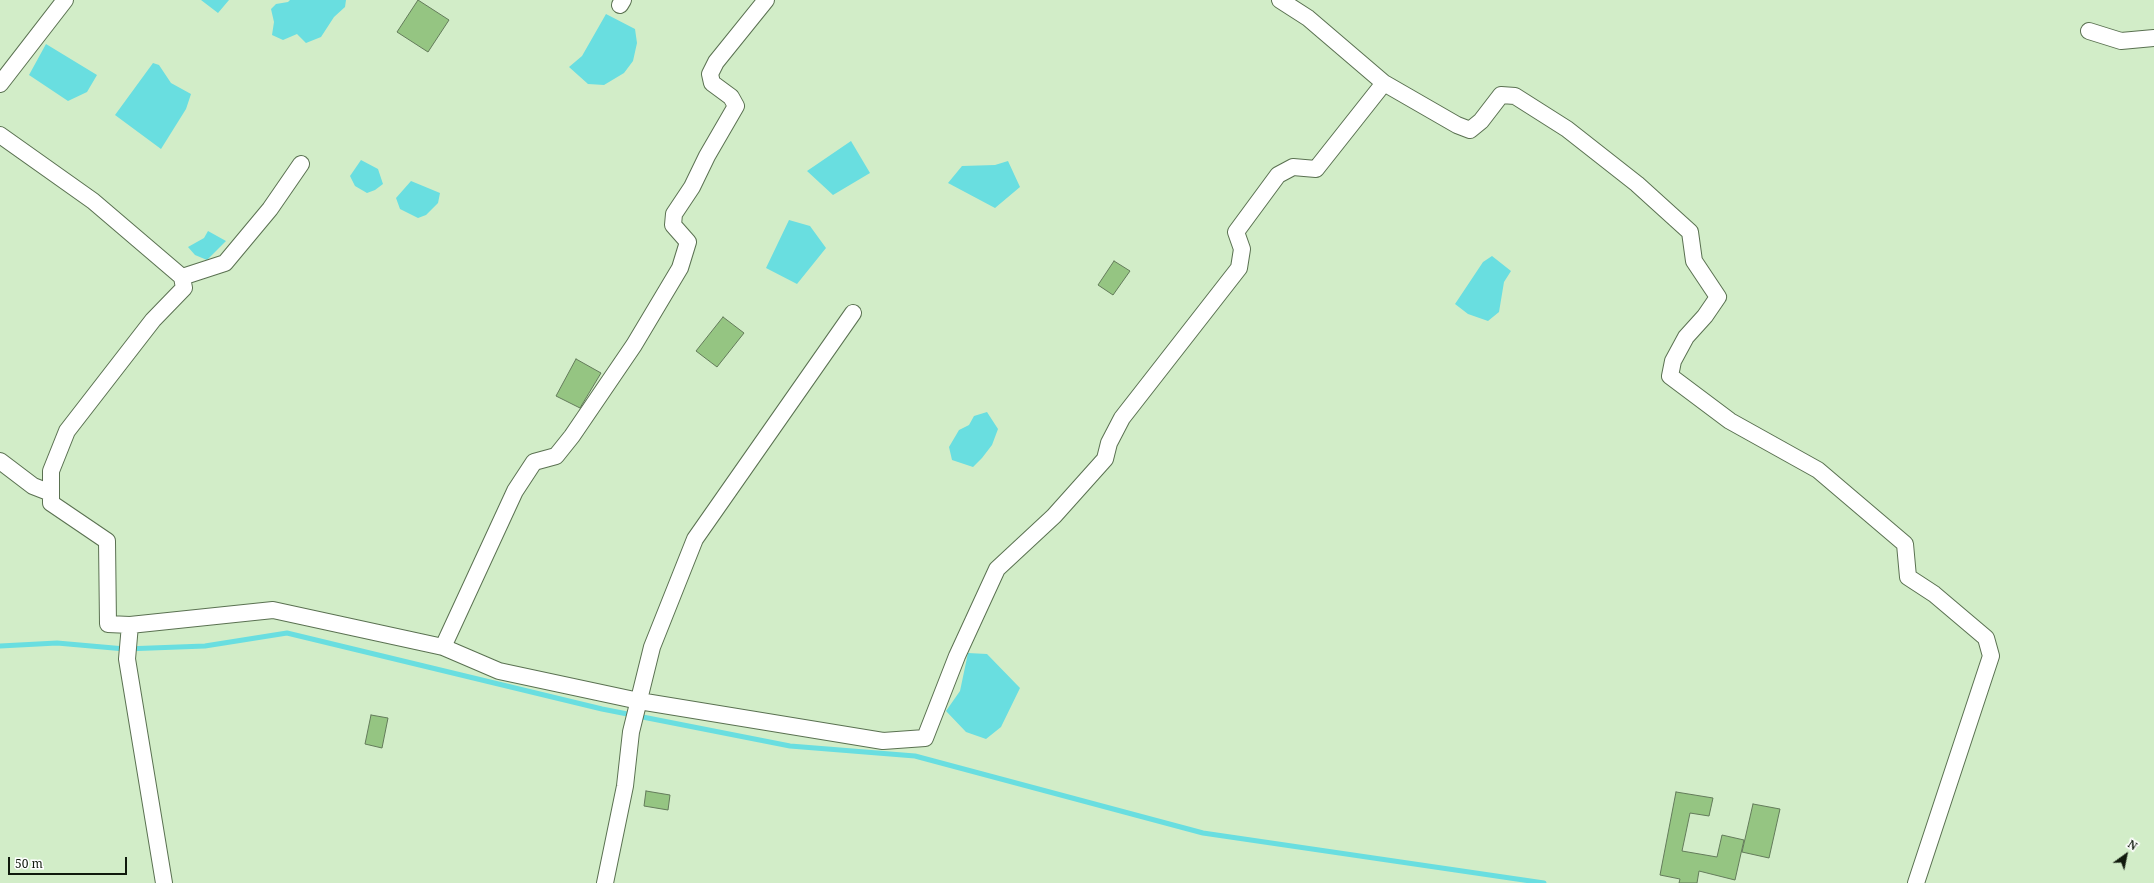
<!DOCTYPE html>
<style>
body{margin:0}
#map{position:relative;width:2154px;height:883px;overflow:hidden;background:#d2edc8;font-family:"Noto Serif",serif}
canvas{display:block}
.north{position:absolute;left:2106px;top:835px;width:40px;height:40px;-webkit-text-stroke:3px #fff;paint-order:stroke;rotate:33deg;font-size:11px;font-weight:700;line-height:16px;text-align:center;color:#101a0d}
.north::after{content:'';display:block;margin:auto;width:14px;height:18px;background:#101a0d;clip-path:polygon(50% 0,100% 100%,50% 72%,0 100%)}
.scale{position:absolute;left:8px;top:857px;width:119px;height:18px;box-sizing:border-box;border:2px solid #101a0d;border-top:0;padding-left:5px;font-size:12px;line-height:14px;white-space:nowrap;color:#101a0d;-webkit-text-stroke:3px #fff;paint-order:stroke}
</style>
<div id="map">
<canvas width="2154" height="883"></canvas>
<div class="north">N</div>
<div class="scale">50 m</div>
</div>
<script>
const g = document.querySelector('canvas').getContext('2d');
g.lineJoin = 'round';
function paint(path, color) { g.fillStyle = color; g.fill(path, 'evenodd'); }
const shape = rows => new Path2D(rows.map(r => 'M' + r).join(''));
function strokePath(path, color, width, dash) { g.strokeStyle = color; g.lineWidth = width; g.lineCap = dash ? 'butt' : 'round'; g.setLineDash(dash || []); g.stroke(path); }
const water = shape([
 [201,0,229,0,218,13],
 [290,0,346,0,345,7,334,17,321,37,306,43,297,34,283,40,272,35,274,22,271,9,276,4,288,2],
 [606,14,635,29,637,43,633,61,624,73,604,85,588,84,569,67,582,56],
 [46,44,97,75,87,92,68,101,29,75],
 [153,63,159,65,171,83,191,94,186,109,161,149,115,115],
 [851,141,870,173,833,195,807,171],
 [361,160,378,169,383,184,375,190,367,193,355,186,350,176],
 [1008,161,1020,187,995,208,948,183,962,166,995,165],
 [411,181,440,193,438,203,426,215,418,218,400,209,396,198],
 [789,220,810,226,826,248,797,284,766,268],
 [208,231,226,241,207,260,195,255,188,247,204,238],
 [1492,256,1511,271,1504,282,1499,312,1488,321,1468,314,1455,304,1483,262],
 [987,412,998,429,992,445,982,458,973,467,952,460,949,447,959,430,969,425,974,416],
 [968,653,987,654,1020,688,1001,727,986,739,966,732,946,711,960,691]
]);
const stream = shape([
 [0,646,57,643,125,649,205,646,287,633,602,709,790,746,915,756,1203,833,1544,883]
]);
const building = shape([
 [418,0,449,20,428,52,397,32,418,0],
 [1114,261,1130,271,1113,295,1098,285,1114,261],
 [723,317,744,333,717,367,696,351,723,317],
 [576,359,601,373,580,408,556,396,576,359],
 [371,715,388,718,382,748,365,744,371,715],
 [646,791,670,795,668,810,644,806,646,791],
 [1676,792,1713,798,1709,816,1690,813,1682,851,1717,857,1722,835,1744,840,1735,880,1699,871,1697,883,1679,883,1680,879,1660,875,1676,792],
 [1753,804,1780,809,1769,858,1742,852,1753,804]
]);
const minor = shape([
 [1280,0,1308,18,1384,83,1457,125,1470,130,1481,121,1501,95,1515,96,1567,129,1637,184,1690,232,1694,261,1718,297,1705,316,1686,337,1673,361,1670,376,1730,421,1818,470,1905,544,1908,577,1934,594,1986,638,1991,656,1916,883],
 [620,5,623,0],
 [2089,31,2121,41,2154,38],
 [0,84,65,0],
 [0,135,93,201,182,277,184,288,153,320,67,431,51,471,51,503,107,541,108,624,130,625,273,610,443,647,499,671,639,701,883,741,925,738,957,656,997,569,1054,516,1105,459,1109,443,1122,418,1239,268,1242,249,1236,232,1278,175,1293,167,1316,169,1384,83],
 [182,277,225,263,270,209,301,164],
 [0,461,33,486,51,493],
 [130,625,127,659,164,883],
 [443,647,515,491,534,462,556,456,572,436,634,345,680,268,688,242,673,225,674,214,692,187,707,156,736,106,731,97,712,83,710,74,716,62,766,0],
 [605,883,625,786,631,732,652,647,695,539,853,313]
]);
paint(water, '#69dee0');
strokePath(stream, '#69dee0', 5);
paint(building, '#95c582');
strokePath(building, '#637b5a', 1);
strokePath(minor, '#5a7151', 18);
strokePath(minor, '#fff', 16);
</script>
